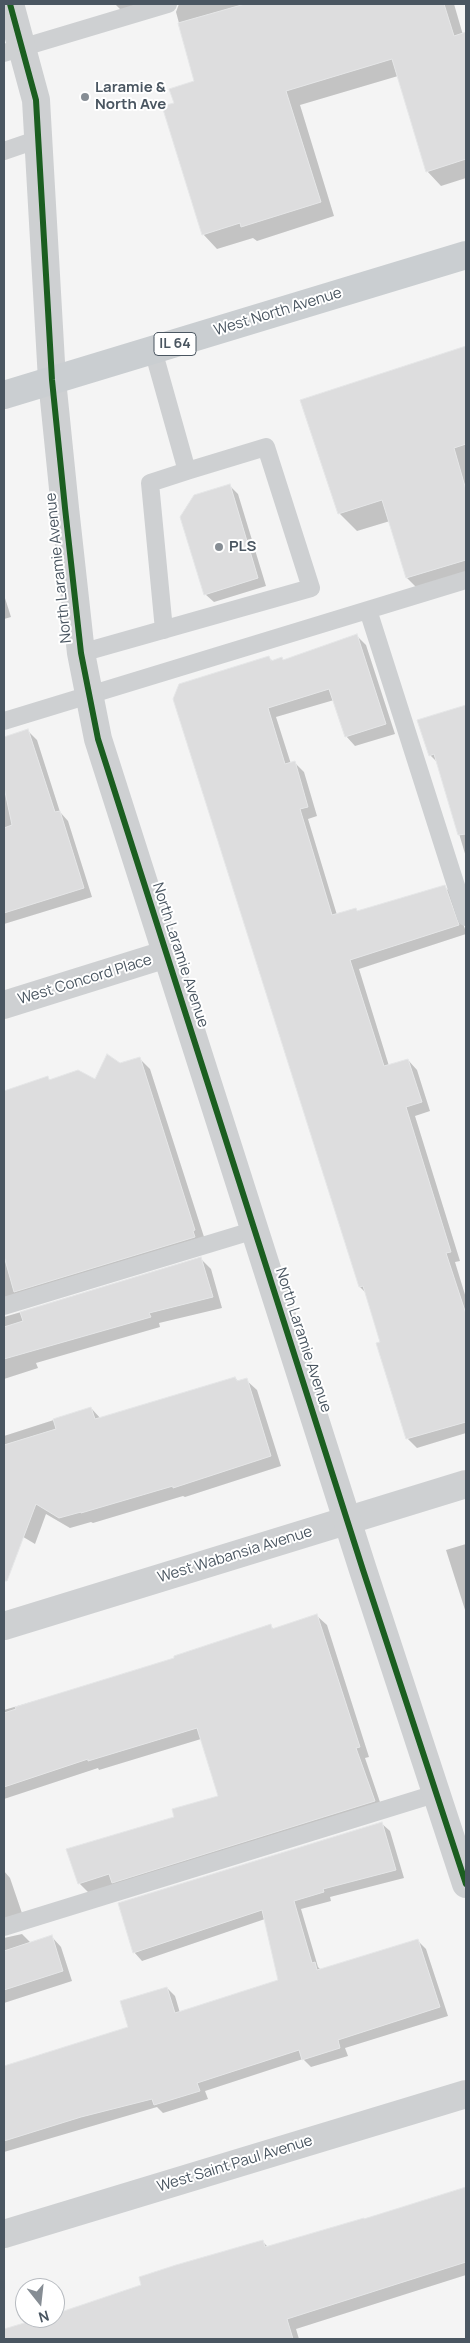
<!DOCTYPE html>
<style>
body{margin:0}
#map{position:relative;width:470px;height:2343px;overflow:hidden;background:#f4f4f4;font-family:Manrope,sans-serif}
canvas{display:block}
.frame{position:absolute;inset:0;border:5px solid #4a5661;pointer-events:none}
.north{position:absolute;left:15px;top:2278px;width:50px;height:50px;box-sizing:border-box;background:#fff;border:1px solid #b7bbc0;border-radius:50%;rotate:164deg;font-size:14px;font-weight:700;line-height:20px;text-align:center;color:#4a5661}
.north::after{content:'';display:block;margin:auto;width:18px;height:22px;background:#868d94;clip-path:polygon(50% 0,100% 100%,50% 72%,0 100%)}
</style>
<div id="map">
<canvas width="470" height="2343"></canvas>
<div class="frame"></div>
<div class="north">N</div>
</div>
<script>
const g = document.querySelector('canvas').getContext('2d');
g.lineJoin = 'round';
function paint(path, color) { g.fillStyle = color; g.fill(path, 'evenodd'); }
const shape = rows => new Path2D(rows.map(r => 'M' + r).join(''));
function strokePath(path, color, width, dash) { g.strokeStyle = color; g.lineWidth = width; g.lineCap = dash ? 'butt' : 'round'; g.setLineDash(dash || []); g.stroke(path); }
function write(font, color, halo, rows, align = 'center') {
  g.font = font + ' Manrope,sans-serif'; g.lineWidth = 4; g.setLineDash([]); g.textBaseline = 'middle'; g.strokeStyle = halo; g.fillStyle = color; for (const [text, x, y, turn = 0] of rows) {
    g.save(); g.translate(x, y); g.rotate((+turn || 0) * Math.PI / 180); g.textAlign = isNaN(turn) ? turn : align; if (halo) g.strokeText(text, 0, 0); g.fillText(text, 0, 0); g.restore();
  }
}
const shadow = shape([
 [115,4,171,4,128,17],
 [179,4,454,4,463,35,466,34,466,178,441,186,427,171,398,76,300,105,334,216,257,241,253,238,217,249,203,234,176,104,195,82,176,12],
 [466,347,466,584,425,596,407,578,390,521,357,531,339,513,302,400],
 [229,485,238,494,266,586,214,602,205,594],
 [4,595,11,617,4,619],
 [357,636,366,645,395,734,355,746,346,736,334,700,276,717,291,764,295,763,304,772,317,816,308,819,337,915,356,910,358,912,444,886,453,895,466,932,466,934,359,969,389,1066,408,1060,417,1070,430,1111,415,1116,460,1261,455,1262,466,1298,466,1433,417,1448,407,1438,366,1293,360,1287,175,699,269,658,273,661,284,661],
 [466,706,466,857,438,763,430,755,418,721],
 [28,731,37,740,60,812,68,821,92,897,4,924,4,739],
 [139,1058,150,1069,205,1240,6,1309,4,1317,201,1259,211,1269,222,1308,159,1323,160,1327,36,1363,38,1368,4,1379,4,1091,47,1077,51,1081,95,1081,120,1065],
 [235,1378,239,1382,246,1380,257,1390,281,1466,185,1497,183,1496,93,1523,91,1522,70,1528,46,1514,35,1544,5,1526,4,1529,4,1436,91,1408,101,1419],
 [466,1544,466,1613,446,1550],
 [317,1616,327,1625,369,1757,365,1758,383,1811,89,1893,79,1883,176,1818,220,1796,201,1739,99,1770,98,1768,4,1799,4,1710,176,1659,270,1626,274,1629],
 [381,1823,390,1831,404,1878,330,1897,331,1901,301,1909,318,1967,321,1970,418,1941,426,1949,448,2016,345,2048,348,2056,311,2067,303,2059,205,2091,208,2099,163,2113,157,2107,4,2152,4,2067,130,2028,167,1988,175,1996,180,2013,280,1981,265,1919,142,1961,134,1952],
 [4,1871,10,1878,25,1922,5,1930,4,1937],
 [22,1934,31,1943,52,1937,61,1947,72,1981,4,2003,4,1938],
 [466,2189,466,2275,296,2329,299,2339,4,2339,4,2331,46,2318,55,2318,55,2315,143,2286,262,2241,268,2247]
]);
const building = shape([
 [245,4,444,4,454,36,466,32,466,159,426,172,392,59,286,91,321,202,241,227,240,223,202,235,162,106,174,103,169,89,194,81,178,23,245,4],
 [466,346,466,444,454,448,466,490,466,560,406,578,382,500,338,514,300,400,466,346],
 [230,484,258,578,204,595,180,517,194,495,230,484],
 [357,634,386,724,345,737,329,689,268,708,285,764,295,761,308,807,300,809,332,915,356,908,357,911,445,885,459,925,350,960,384,1066,408,1059,422,1102,406,1107,451,1252,446,1253,466,1314,466,1422,406,1439,376,1343,380,1342,363,1286,359,1287,173,699,179,684,269,656,271,661,282,657,283,660,357,634],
 [466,705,466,834,458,835,434,754,429,756,417,720,466,705],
 [28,729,55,812,60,811,84,888,4,913,4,828,12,825,4,787,4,737,28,729],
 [107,1054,120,1063,140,1057,195,1230,193,1231,195,1237,14,1292,4,1256,4,1091,48,1076,49,1080,78,1070,95,1079,107,1054],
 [201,1257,213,1297,149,1313,151,1317,4,1359,4,1327,23,1321,20,1312,201,1257],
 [235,1377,237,1381,247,1378,271,1456,173,1488,173,1486,81,1513,81,1512,59,1518,36,1504,7,1581,4,1581,4,1445,56,1429,53,1419,91,1407,95,1419,235,1377],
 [317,1614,360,1747,356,1748,375,1801,112,1883,109,1874,78,1884,66,1849,174,1817,172,1809,218,1796,197,1728,88,1761,88,1759,4,1787,4,1713,16,1709,15,1707,174,1658,174,1656,271,1624,272,1629,317,1614],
 [382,1822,396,1870,323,1889,324,1892,294,1901,312,1963,315,1962,317,1970,418,1939,440,2007,338,2040,340,2048,302,2060,299,2050,197,2083,200,2091,154,2105,152,2099,81,2117,4,2141,4,2066,128,2027,120,2001,167,1987,175,2013,278,1980,262,1910,133,1953,118,1903,382,1822],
 [52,1935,63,1971,4,1990,4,1951,52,1935],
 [466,2187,466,2262,287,2319,293,2339,4,2339,4,2329,41,2318,55,2318,55,2314,141,2285,139,2277,176,2265,263,2240,265,2247,364,2218,364,2219,466,2187]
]);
const service = shape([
 [4,53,168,4],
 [4,151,39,139],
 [368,610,466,917],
 [164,630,150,483,187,471],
 [81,653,311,588,266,447,187,471,153,350],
 [4,721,466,580],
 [4,1306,255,1230],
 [4,1927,438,1793]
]);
const minor = shape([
 [4,1005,167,954],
 [4,1626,466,1484],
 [4,2234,466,2094]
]);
const tertiary = shape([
 [10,4,36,100,52,380,65,508,81,653,98,739,363,1570,466,1884]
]);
const primary = shape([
 [4,395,466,255]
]);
const cycleway = shape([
 [10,4,36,100,52,380,65,508,81,653,98,739,363,1570,466,1884]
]);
const markers = [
 [85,97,5,"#868d94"],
 [219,547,5,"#868d94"]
];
const shields = [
 [175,344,42]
];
const shieldNames = [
 ["IL 64",175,344]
];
const poiNames = [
 ["Laramie &",95,88],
 ["North Ave",95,105],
 ["PLS",229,547]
];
const streetNames = [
 ["West North Avenue",278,312,-17],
 ["North Laramie Avenue",59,568,-96],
 ["North Laramie Avenue",180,955,72],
 ["West Concord Place",85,980,-17],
 ["North Laramie Avenue",303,1340,72],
 ["West Wabansia Avenue",235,1555,-17],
 ["West Saint Paul Avenue",235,2164,-17]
];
paint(shadow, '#0003');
paint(building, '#ddddde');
strokePath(building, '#e5e6e7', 1);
strokePath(service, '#ced0d2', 18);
strokePath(minor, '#ced0d2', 28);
strokePath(tertiary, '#ced0d2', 28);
strokePath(primary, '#caced1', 28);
strokePath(cycleway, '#1b5e20', 6);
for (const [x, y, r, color] of markers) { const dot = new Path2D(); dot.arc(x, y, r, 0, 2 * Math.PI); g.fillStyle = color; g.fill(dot); strokePath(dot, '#fff', 2); }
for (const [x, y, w] of shields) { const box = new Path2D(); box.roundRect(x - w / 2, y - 11.5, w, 23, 4); g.fillStyle = '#fff'; g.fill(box); strokePath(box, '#4a5661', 1); }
write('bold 14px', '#4a5661', null, shieldNames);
write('bold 15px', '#4a5661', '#fff', poiNames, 'left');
write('15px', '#4a5661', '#fff', streetNames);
</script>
